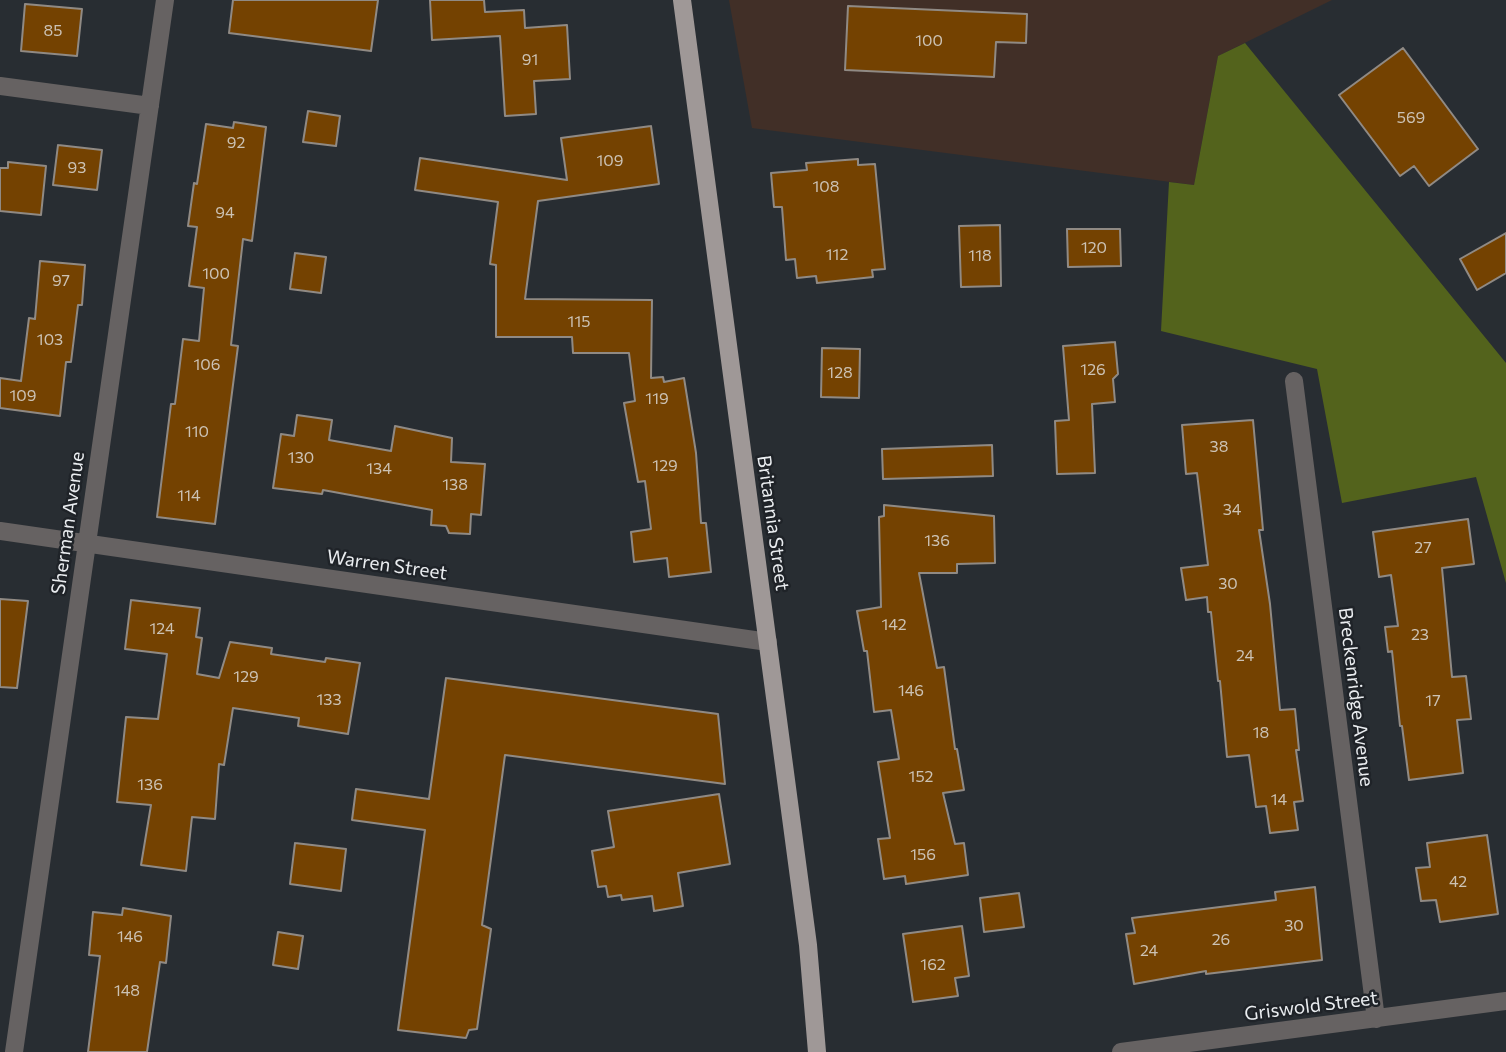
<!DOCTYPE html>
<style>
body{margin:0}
canvas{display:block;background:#282d32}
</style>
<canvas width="1506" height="1052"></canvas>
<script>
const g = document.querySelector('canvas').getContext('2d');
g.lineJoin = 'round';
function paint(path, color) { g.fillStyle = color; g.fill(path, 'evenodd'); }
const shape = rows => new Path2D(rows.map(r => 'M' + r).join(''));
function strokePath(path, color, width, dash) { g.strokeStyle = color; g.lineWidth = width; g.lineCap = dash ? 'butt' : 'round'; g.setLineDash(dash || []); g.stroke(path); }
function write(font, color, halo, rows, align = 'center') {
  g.font = font + ' Commissioner,sans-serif'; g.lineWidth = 5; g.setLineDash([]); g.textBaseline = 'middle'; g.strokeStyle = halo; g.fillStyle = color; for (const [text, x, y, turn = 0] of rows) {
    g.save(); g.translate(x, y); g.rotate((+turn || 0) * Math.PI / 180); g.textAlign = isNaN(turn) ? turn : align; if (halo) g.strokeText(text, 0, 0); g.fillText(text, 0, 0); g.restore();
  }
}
const industrial = shape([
 [729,0,1332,0,1218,56,1194,185,752,128]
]);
const forest = shape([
 [1245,43,1506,363,1506,583,1476,477,1342,503,1317,369,1161,331,1169,182,1194,185,1218,56]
]);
const building = shape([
 [233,0,378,0,371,51,229,33,233,0],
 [430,0,484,0,485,12,524,10,525,28,567,25,570,79,534,81,536,114,505,116,500,36,432,40,430,0],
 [25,4,82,9,77,56,21,51,25,4],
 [848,6,1027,14,1026,43,996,42,994,77,845,70,848,6],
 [1403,48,1478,149,1429,186,1414,166,1400,176,1339,95,1403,48],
 [308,111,340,116,336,146,303,142,308,111],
 [234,122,266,127,252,241,243,239,231,345,238,346,215,524,157,517,171,404,175,404,183,339,199,341,204,288,189,286,197,227,188,226,194,183,197,184,206,124,233,128,234,122],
 [651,126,659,184,538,201,525,299,652,300,651,378,663,377,664,382,684,378,696,453,701,523,706,523,711,572,669,577,667,558,634,562,631,532,651,529,645,481,638,482,624,403,635,401,629,353,573,353,572,337,496,337,496,265,490,264,498,202,415,190,420,158,567,180,561,138,651,126],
 [58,145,102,150,97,190,53,185,58,145],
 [858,159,858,165,875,164,885,269,872,270,873,277,817,283,816,276,797,278,795,259,786,260,782,207,774,207,771,173,807,170,806,163,858,159],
 [8,162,46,166,41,215,0,211,0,168,8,168,8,162],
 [1000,225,1001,286,961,287,959,226,1000,225],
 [1067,229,1120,229,1121,266,1068,267,1067,229],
 [1506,233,1506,273,1477,290,1460,259,1506,233],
 [295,253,326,257,321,293,290,289,295,253],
 [40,261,85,265,82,305,78,305,71,362,66,362,60,416,0,408,0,378,21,381,29,318,35,319,40,261],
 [1115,342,1118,374,1113,379,1115,402,1092,404,1095,473,1057,474,1055,421,1069,420,1063,346,1115,342],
 [822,348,860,349,859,398,821,397,822,348],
 [297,415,332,420,329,440,391,451,395,426,452,438,451,462,485,464,481,515,471,514,470,534,449,533,446,526,431,525,432,510,323,490,322,494,273,488,281,434,294,436,297,415],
 [1253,420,1263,530,1259,530,1270,604,1280,710,1295,709,1299,750,1296,750,1303,801,1294,802,1298,830,1270,833,1266,806,1256,807,1249,755,1227,757,1220,681,1218,681,1211,612,1208,612,1207,597,1186,600,1181,568,1208,565,1197,473,1186,474,1182,425,1253,420],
 [992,445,993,476,883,479,882,449,992,445],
 [884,505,994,516,995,563,957,564,957,573,919,573,937,668,944,667,955,749,957,749,964,790,943,793,955,844,964,843,968,875,906,884,905,876,884,879,878,839,890,838,878,762,899,759,891,710,874,712,867,651,864,651,857,611,881,607,879,517,884,516,884,505],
 [1468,519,1474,564,1442,568,1452,677,1466,676,1471,719,1457,720,1463,773,1409,780,1402,726,1400,726,1392,651,1388,652,1385,627,1398,626,1391,575,1379,577,1373,532,1468,519],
 [0,599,28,601,17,688,0,687,0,599],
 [131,600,200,608,196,637,202,638,197,674,219,678,230,642,272,648,271,654,325,662,326,658,360,663,348,734,298,726,299,718,233,708,224,765,219,764,215,819,192,817,186,871,141,865,151,805,117,802,126,717,158,719,167,654,125,649,131,600],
 [446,678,718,714,725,784,505,755,482,925,491,929,477,1029,469,1030,466,1038,398,1030,425,830,352,820,356,789,429,799,446,678],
 [719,794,730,864,678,873,683,906,654,911,652,896,622,900,621,895,608,897,606,886,598,887,592,851,614,847,608,811,719,794],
 [1487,835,1498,914,1440,922,1436,900,1421,901,1416,868,1430,867,1427,843,1487,835],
 [295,843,346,849,341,891,290,884,295,843],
 [1315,887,1322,960,1206,974,1206,971,1134,984,1126,934,1135,933,1132,918,1276,900,1275,892,1315,887],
 [1019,893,1024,927,984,932,980,898,1019,893],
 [123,908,171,916,166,963,160,962,147,1052,88,1052,100,956,89,955,93,912,122,915,123,908],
 [962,926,969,976,955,978,958,996,913,1002,903,934,962,926],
 [278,932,303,936,298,969,273,965,278,932]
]);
const minor = shape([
 [0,86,150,106],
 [1294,381,1376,1019],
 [0,531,768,642],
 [14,1052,165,0],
 [1121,1052,1506,1001]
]);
const major = shape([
 [682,0,808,945,817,1052]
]);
const numberNames = [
 ["85",53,31],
 ["100",929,41],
 ["91",530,60],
 ["569",1411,118],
 ["92",236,143],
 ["109",610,161],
 ["93",77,168],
 ["108",826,187],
 ["94",225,213],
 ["120",1094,248],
 ["112",837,255],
 ["118",980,256],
 ["100",216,274],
 ["97",61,281],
 ["115",579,322],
 ["103",50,340],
 ["106",207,365],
 ["126",1093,370],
 ["128",840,373],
 ["109",23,396],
 ["119",657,399],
 ["110",197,432],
 ["38",1219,447],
 ["130",301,458],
 ["129",665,466],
 ["134",379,469],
 ["138",455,485],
 ["114",189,496],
 ["34",1232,510],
 ["136",937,541],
 ["27",1423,548],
 ["30",1228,584],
 ["142",894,625],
 ["124",162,629],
 ["23",1420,635],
 ["24",1245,656],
 ["129",246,677],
 ["146",911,691],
 ["133",329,700],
 ["17",1433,701],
 ["18",1261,733],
 ["152",921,777],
 ["136",150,785],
 ["14",1279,800],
 ["156",923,855],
 ["42",1458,882],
 ["30",1294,926],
 ["146",130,937],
 ["26",1221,940],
 ["24",1149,951],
 ["162",933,965],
 ["148",127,991]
];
const streetNames = [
 ["Sherman Avenue",68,523,-82],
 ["Britannia Street",773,523,82],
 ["Warren Street",387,565,8],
 ["Breckenridge Avenue",1356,697,83],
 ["Griswold Street",1311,1006,-7]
];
paint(industrial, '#412f27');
paint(forest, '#53631c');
paint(building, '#744201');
strokePath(building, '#908a84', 2);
strokePath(minor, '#666262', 18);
strokePath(major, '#9f9897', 18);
write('16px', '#ccc2b4', null, numberNames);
write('19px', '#eaedf0', '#1f2328', streetNames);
</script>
